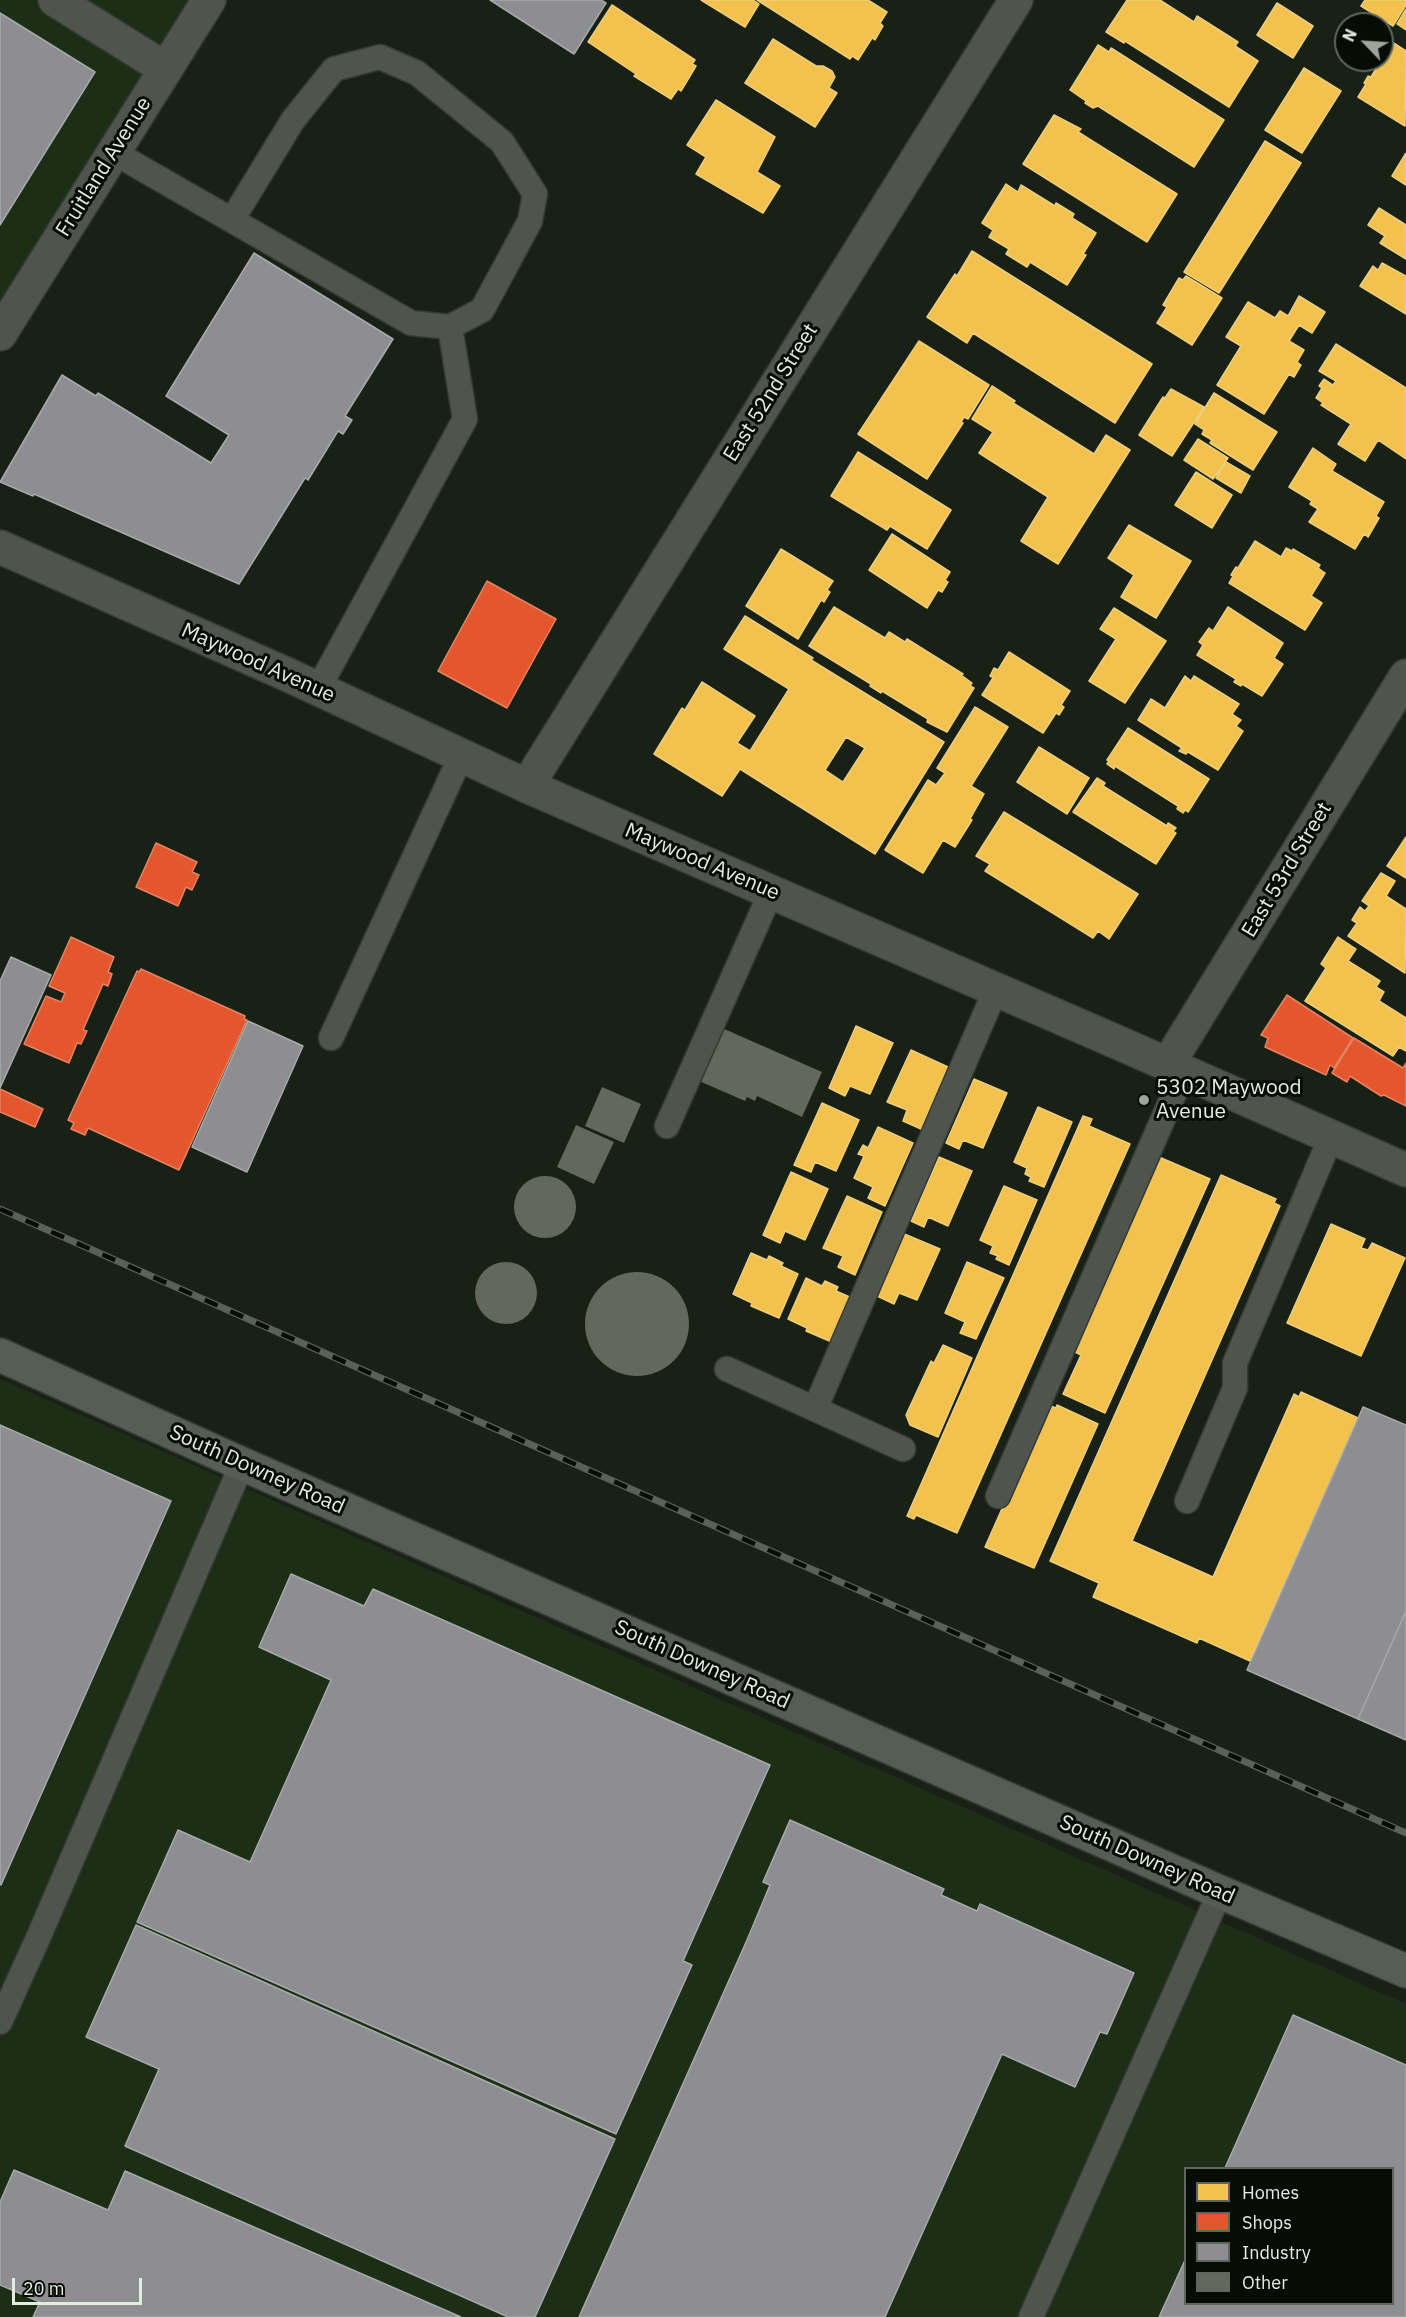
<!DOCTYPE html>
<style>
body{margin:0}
#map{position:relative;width:1406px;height:2317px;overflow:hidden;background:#192116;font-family:"IBM Plex Sans",sans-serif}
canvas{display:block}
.legend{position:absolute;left:1184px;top:2167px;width:210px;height:138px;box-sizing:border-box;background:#070d05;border:2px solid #5f675c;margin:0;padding:8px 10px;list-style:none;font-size:18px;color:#e2eddf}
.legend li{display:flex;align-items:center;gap:12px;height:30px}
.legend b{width:30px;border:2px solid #5f675c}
.north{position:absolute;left:1334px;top:12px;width:60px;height:60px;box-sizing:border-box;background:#070d05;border:2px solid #5f675c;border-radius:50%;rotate:295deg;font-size:16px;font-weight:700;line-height:24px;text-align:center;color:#e2eddf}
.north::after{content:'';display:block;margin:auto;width:21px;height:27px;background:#9ca699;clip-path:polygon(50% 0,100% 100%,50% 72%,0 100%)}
.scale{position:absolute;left:12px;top:2278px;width:130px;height:27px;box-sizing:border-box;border:3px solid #e2eddf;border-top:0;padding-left:8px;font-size:18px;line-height:21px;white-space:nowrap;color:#e2eddf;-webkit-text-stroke:4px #070d05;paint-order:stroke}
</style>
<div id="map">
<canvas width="1406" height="2317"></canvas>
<ul class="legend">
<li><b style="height:16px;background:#f2c14e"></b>Homes</li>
<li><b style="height:16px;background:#e4572e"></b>Shops</li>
<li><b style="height:16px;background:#8d8d92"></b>Industry</li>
<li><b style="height:16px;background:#63675c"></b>Other</li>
</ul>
<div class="north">N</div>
<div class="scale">20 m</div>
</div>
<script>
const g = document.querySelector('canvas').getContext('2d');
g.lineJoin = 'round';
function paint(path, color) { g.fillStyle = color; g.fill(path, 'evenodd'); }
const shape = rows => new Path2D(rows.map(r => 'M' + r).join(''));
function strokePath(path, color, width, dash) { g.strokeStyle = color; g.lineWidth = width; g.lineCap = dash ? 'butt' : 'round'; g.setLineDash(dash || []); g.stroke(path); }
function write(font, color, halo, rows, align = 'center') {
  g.font = font + ' "IBM Plex Sans",sans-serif'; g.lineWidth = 6; g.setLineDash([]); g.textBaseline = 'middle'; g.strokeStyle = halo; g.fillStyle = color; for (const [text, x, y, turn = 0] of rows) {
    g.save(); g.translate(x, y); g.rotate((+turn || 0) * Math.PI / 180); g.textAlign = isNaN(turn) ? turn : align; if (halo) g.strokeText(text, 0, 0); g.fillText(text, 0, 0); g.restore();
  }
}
const built = shape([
 [0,0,220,0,0,344],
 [0,1379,1406,2004,1406,2317,0,2317],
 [1186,2168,1392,2168,1392,2304,1186,2304]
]);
const homes = shape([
 [701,0,753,0,759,4,745,27,701,0],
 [757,0,868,0,887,12,880,23,883,26,875,40,872,38,858,60,852,56,850,59,757,0],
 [1127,0,1160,0,1194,22,1197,16,1238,42,1235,46,1258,61,1229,107,1125,41,1124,43,1106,32,1127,0],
 [1365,0,1406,0,1406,5,1393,26,1361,6,1365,0],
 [1277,3,1313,26,1293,58,1257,35,1277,3],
 [612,5,695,60,692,64,696,66,681,91,678,89,671,99,634,76,636,74,588,42,612,5],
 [1406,9,1406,30,1397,24,1406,9],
 [773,39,816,66,823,66,832,71,835,77,829,88,837,93,815,127,745,83,773,39],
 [1392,42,1406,51,1405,126,1358,97,1366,84,1364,83,1368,76,1371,77,1392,42],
 [1098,45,1109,52,1111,48,1224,120,1194,167,1098,106,1093,108,1085,103,1086,101,1070,90,1098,45],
 [1304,68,1341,91,1302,153,1265,130,1304,68],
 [716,100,775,137,757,172,780,186,763,213,696,174,706,157,687,145,716,100],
 [1054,115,1081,129,1078,132,1177,194,1147,242,1023,164,1054,115],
 [1265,141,1301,163,1219,293,1184,272,1265,141],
 [1406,153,1406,185,1392,176,1406,153],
 [1006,184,1018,192,1021,185,1055,206,1056,203,1074,214,1072,218,1096,233,1083,254,1086,255,1067,285,1030,262,1027,267,1006,254,1009,249,989,237,993,230,982,223,1006,184],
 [1379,208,1406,225,1406,259,1380,243,1385,236,1368,225,1379,208],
 [972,251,1152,364,1115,423,973,333,967,343,927,317,955,274,957,276,972,251],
 [1382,263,1406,276,1406,314,1360,286,1373,266,1378,270,1382,263],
 [1186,276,1222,298,1192,345,1157,323,1167,307,1163,305,1179,278,1183,280,1186,276],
 [1299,296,1325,312,1312,333,1299,325,1289,341,1304,350,1297,362,1301,365,1294,377,1289,374,1264,414,1217,385,1241,346,1226,337,1248,302,1275,318,1280,311,1288,316,1299,296],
 [919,341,989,385,968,419,964,417,961,422,963,423,927,479,858,434,919,341],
 [1336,344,1406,388,1406,459,1378,440,1365,461,1338,444,1351,424,1321,405,1323,403,1316,398,1322,388,1319,386,1324,379,1333,385,1336,381,1319,371,1336,344],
 [992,386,1015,401,1013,403,1094,454,1106,435,1130,450,1058,564,1021,541,1048,497,979,453,993,432,972,419,992,386],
 [1171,389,1204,407,1172,456,1139,435,1163,397,1165,398,1171,389],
 [1214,393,1277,432,1253,470,1210,443,1212,440,1202,434,1204,430,1195,424,1214,393],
 [1198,439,1228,458,1213,479,1184,460,1198,439],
 [1313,448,1336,464,1332,471,1384,502,1376,516,1379,518,1368,537,1364,534,1355,549,1309,522,1318,509,1310,504,1312,501,1289,487,1313,448],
 [858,452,951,510,927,549,890,526,887,530,831,496,858,452],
 [1226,462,1250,476,1241,493,1216,478,1226,462],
 [1196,472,1232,495,1212,528,1175,505,1196,472],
 [1129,525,1191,561,1156,618,1121,597,1134,575,1108,558,1129,525],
 [892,534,950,572,945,580,948,582,942,592,938,590,927,608,869,570,892,534],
 [1255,541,1281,557,1286,548,1292,551,1293,549,1320,565,1318,568,1325,573,1311,596,1322,603,1305,630,1229,583,1233,576,1231,575,1236,567,1238,568,1255,541],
 [781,549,833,581,827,590,830,592,824,602,821,600,798,639,746,606,781,549],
 [834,607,885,638,889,632,905,642,907,639,963,674,961,675,972,683,970,686,974,688,947,732,927,722,928,719,882,691,881,693,870,686,871,684,809,646,834,607],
 [1228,607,1283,643,1274,658,1283,664,1262,696,1242,684,1241,686,1234,682,1236,679,1197,655,1203,645,1199,642,1209,628,1213,631,1228,607],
 [1114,608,1166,641,1125,703,1089,681,1116,639,1100,629,1114,608],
 [745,616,813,658,811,660,944,742,875,854,740,769,722,796,654,754,682,708,685,710,702,682,755,716,737,743,750,751,789,689,724,649,745,616],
 [846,737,865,748,843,782,825,770,846,737],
 [1009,652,1070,691,1061,705,1064,707,1059,715,1056,713,1043,733,982,695,993,678,990,676,994,668,998,670,1009,652],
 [1185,676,1191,681,1194,676,1239,704,1232,714,1241,720,1236,726,1243,731,1218,770,1188,752,1186,754,1179,751,1182,748,1138,720,1151,699,1165,708,1185,676],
 [975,707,1008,727,971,786,984,794,970,819,972,820,955,847,943,840,923,873,885,850,928,780,936,785,945,773,937,768,975,707],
 [1128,728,1209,779,1188,812,1185,810,1183,813,1177,809,1178,806,1115,766,1114,769,1107,764,1109,761,1107,760,1128,728],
 [1039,747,1089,778,1067,814,1017,782,1039,747],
 [1097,778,1105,783,1103,786,1167,826,1168,823,1176,828,1173,831,1176,833,1156,864,1073,812,1097,778],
 [1004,812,1138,894,1109,939,1098,931,1093,938,985,871,990,864,976,856,1004,812],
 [1406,837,1406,878,1387,866,1406,837],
 [1381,873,1395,881,1386,896,1406,909,1405,973,1348,936,1357,923,1352,920,1360,907,1365,911,1369,906,1362,901,1381,873],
 [1338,937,1356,949,1348,961,1380,981,1376,987,1384,992,1379,1001,1406,1018,1406,1051,1399,1047,1393,1056,1305,1001,1326,968,1321,964,1338,937],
 [856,1026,893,1043,870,1094,850,1086,845,1096,829,1088,856,1026],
 [911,1050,948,1067,921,1129,903,1121,907,1110,887,1102,911,1050],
 [974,1079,1007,1093,983,1148,963,1140,959,1149,946,1143,974,1079],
 [822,1103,859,1120,836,1171,815,1162,811,1172,794,1165,822,1103],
 [1038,1107,1072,1122,1044,1187,1029,1181,1031,1177,1025,1174,1027,1168,1014,1162,1038,1107],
 [1083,1116,1092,1119,1089,1126,1130,1144,957,1533,916,1515,914,1519,907,1516,1083,1116],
 [878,1127,913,1143,885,1206,868,1198,873,1187,854,1178,864,1156,858,1154,863,1145,868,1148,878,1127],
 [939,1157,972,1171,948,1226,928,1217,924,1227,911,1221,939,1157],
 [1159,1157,1210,1179,1105,1413,1063,1394,1081,1355,1073,1351,1159,1157],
 [791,1172,828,1189,805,1240,785,1231,780,1243,763,1235,791,1172],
 [1221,1175,1276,1199,1274,1203,1280,1206,1132,1541,1213,1577,1294,1394,1299,1397,1301,1392,1358,1418,1250,1661,1199,1638,1197,1643,1093,1597,1099,1583,1050,1561,1221,1175],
 [1004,1186,1037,1200,1009,1265,996,1259,998,1256,990,1253,993,1246,980,1240,1004,1186],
 [847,1196,882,1212,855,1275,838,1267,843,1256,823,1248,847,1196],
 [1331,1224,1365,1239,1361,1248,1368,1250,1372,1243,1405,1258,1361,1356,1287,1323,1331,1224],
 [902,1233,940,1249,917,1300,899,1293,894,1304,875,1295,902,1233],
 [751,1253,767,1260,769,1256,783,1263,781,1266,798,1274,779,1318,751,1306,752,1303,733,1294,751,1253],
 [967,1262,1004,1278,976,1339,960,1333,965,1322,945,1313,967,1262],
 [806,1278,822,1286,825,1281,838,1287,836,1291,854,1299,834,1343,806,1331,807,1328,788,1319,806,1278],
 [943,1345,972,1358,938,1437,910,1425,906,1415,931,1361,934,1363,943,1345],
 [1048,1405,1056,1408,1057,1405,1098,1424,1034,1568,985,1547,1048,1405]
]);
const shops = shape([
 [487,581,556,619,507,708,438,671,487,581],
 [156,843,197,862,192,872,199,875,192,890,186,887,178,906,136,887,156,843],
 [71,937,114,957,108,972,112,974,108,986,103,984,83,1030,87,1031,81,1044,77,1043,69,1063,24,1044,46,996,61,1002,65,993,49,986,71,937],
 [141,969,245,1016,244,1019,247,1020,179,1170,88,1128,85,1135,71,1129,74,1123,68,1120,137,971,139,972,141,969],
 [1287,995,1353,1038,1334,1068,1330,1065,1326,1075,1265,1047,1268,1038,1261,1035,1287,995],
 [1354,1038,1403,1068,1406,1063,1406,1106,1384,1095,1381,1096,1350,1076,1347,1082,1332,1073,1354,1038],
 [0,1089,43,1109,35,1127,0,1112,0,1089]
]);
const industry = shape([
 [490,0,601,0,606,3,574,54,490,0],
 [0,13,95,72,0,225,0,13],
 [254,253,393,339,345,416,352,420,343,434,338,431,308,480,305,478,239,584,34,494,33,496,0,482,62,375,96,396,98,393,211,463,229,435,166,396,254,253],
 [11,957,51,975,0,1088,0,981,11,957],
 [248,1021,303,1046,247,1172,192,1147,248,1021],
 [1363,1407,1406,1425,1406,1611,1358,1719,1247,1670,1363,1407],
 [0,1425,171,1501,1,1885,0,1884,0,1425],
 [291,1574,364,1606,373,1589,770,1765,683,1961,692,1965,616,2134,137,1922,178,1830,250,1862,331,1680,259,1647,291,1574],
 [1406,1611,1406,1740,1358,1719,1406,1611],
 [790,1820,944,1889,941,1895,977,1911,980,1904,1134,1973,1107,2034,1100,2032,1075,2087,1002,2054,885,2317,579,2317,747,1940,770,1885,763,1882,790,1820],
 [136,1925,615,2139,535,2317,508,2317,125,2146,159,2069,86,2037,136,1925],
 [1293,2015,1406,2065,1406,2317,1159,2317,1186,2258,1186,2304,1392,2304,1392,2168,1225,2168,1293,2015],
 [14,2170,108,2210,125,2171,461,2317,33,2317,40,2302,0,2285,0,2202,14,2170]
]);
const building = shape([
 [722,1028,822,1072,802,1117,757,1096,755,1101,747,1097,745,1101,699,1081],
 [602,1087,641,1104,624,1143,585,1126],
 [576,1125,614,1142,594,1184,557,1167],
 '514 1207a31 31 0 1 1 62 0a31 31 0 1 1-62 0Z',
 '475 1293a31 31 0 1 1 62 0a31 31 0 1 1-62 0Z',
 '585 1324a52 52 0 1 1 104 0a52 52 0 1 1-104 0Z'
]);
const service = shape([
 [113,152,411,323,450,327,482,310,530,221,535,194,502,142,417,73,380,57,334,69,293,120,232,220],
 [318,689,465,419,450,327],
 [331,1038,461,756],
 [667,1126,771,892],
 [727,1369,815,1409,996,989],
 [815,1409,903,1449],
 [998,1496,1184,1071],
 [1187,1501,1235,1388,1235,1363,1331,1137],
 [0,2022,39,1936,242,1464],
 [1031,2317,1220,1892]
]);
const minor = shape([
 [55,0,166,69],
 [527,786,1016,0],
 [1168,1064,1406,676]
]);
const tertiary = shape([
 [0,334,209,0],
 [0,547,286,674,527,786,1126,1046,1406,1170]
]);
const secondary = shape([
 [0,1355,242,1464,1220,1892,1406,1971]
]);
const rail = shape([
 [0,1209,1406,1833]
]);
const markers = [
 [1144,1100,6,"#9ca699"]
];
const streetNames = [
 ["Fruitland Avenue",104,167,-58],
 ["East 52nd Street",771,393,-58],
 ["Maywood Avenue",258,663,24],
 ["Maywood Avenue",702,862,23],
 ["East 53rd Street",1287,870,-59],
 ["South Downey Road",257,1470,24],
 ["South Downey Road",702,1665,24],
 ["South Downey Road",1147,1860,24]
];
const poiNames = [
 ["5302 Maywood",1156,1088],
 ["Avenue",1156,1112]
];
paint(built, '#1c2f16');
paint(homes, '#f2c14e');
strokePath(homes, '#edce7a', 1.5);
paint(shops, '#e4572e');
strokePath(shops, '#e38463', 1.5);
paint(industry, '#8d8d92');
strokePath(industry, '#a6aaa9', 1.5);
paint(building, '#63675c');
strokePath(service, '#353b33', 27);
strokePath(minor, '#353b33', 36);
strokePath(tertiary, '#353b33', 36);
strokePath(secondary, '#353b33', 36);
strokePath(service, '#4f554c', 24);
strokePath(minor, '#4f554c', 33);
strokePath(tertiary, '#4f554c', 33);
strokePath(secondary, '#545e54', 33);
strokePath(rail, '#5a6158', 7);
strokePath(rail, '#070d05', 4.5, [14]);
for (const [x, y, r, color] of markers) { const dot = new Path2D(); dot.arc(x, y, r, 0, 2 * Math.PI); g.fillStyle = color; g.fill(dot); strokePath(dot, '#070d05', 2); }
write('21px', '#e2eddf', '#070d05', streetNames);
write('21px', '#e2eddf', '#070d05', poiNames, 'left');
</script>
